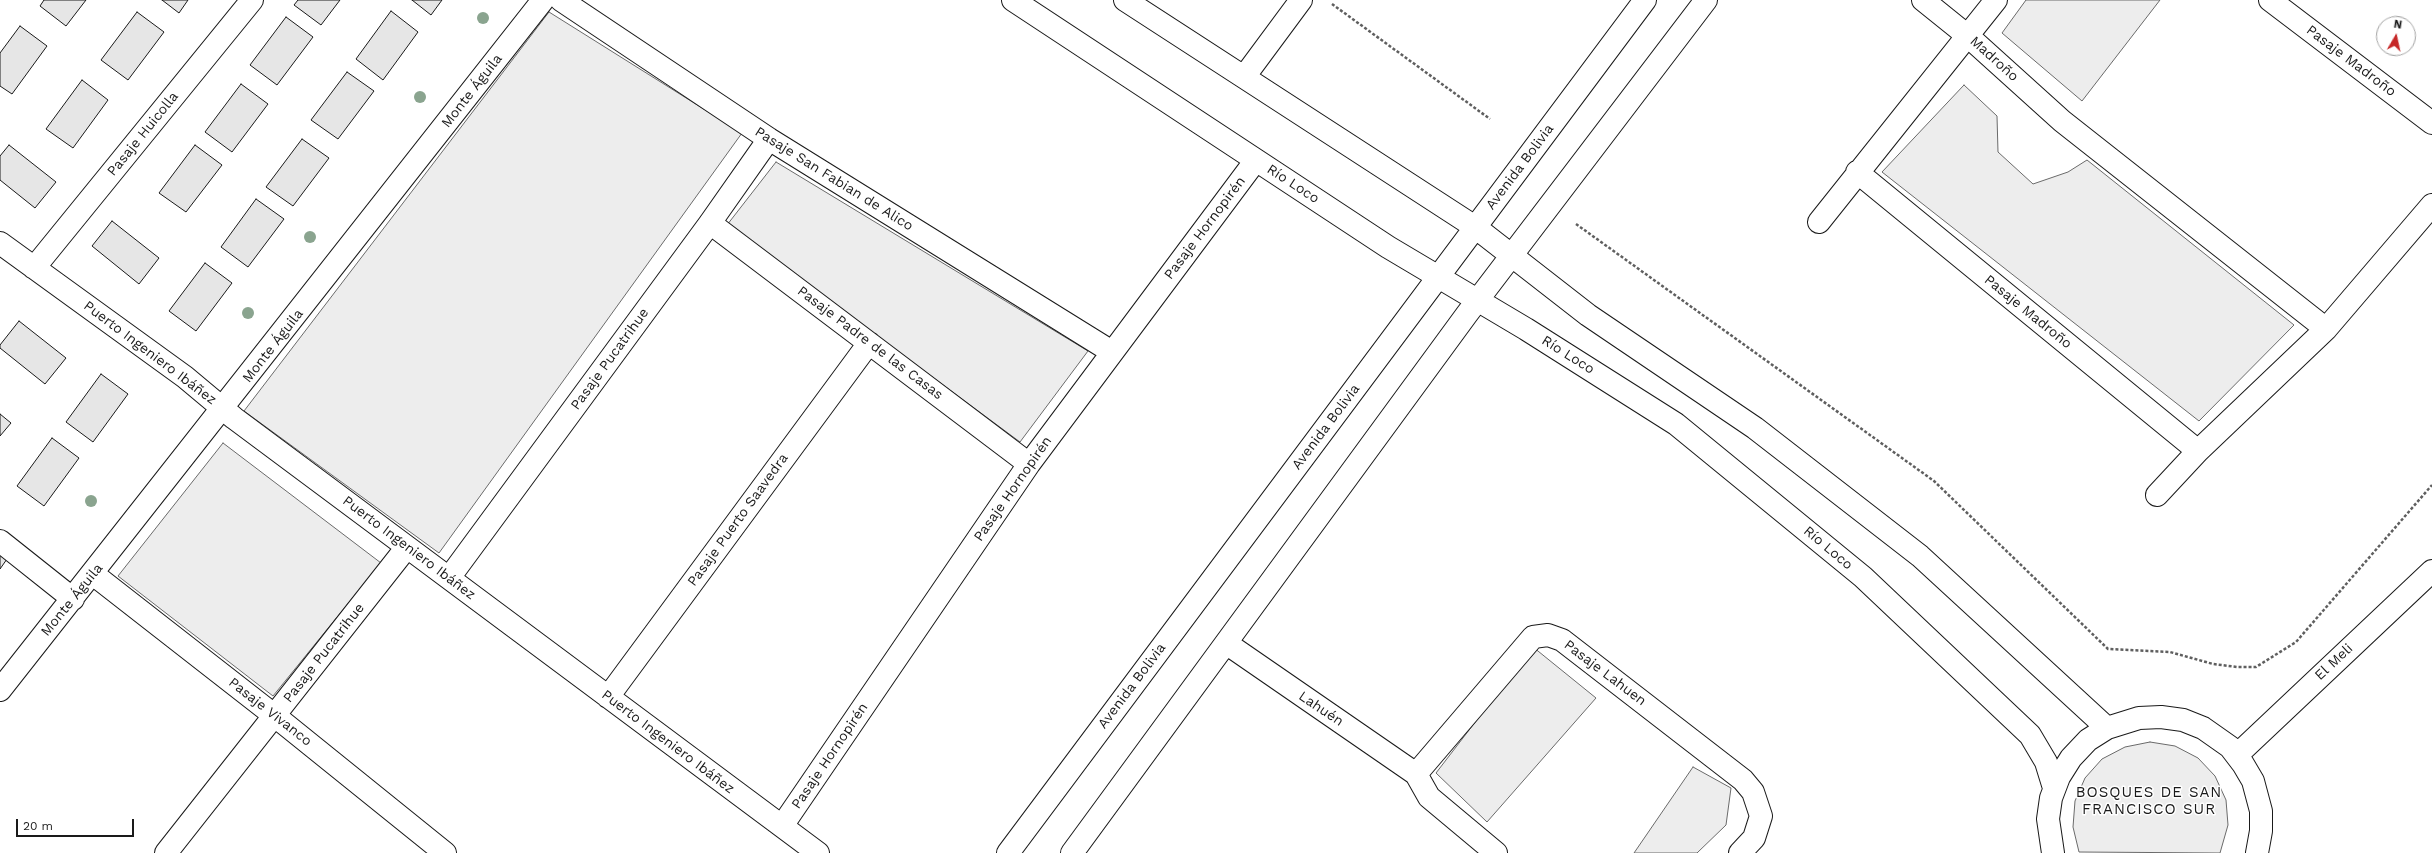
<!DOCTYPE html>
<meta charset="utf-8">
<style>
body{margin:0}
#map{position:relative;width:2432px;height:853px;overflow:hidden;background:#fff;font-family:"Work Sans",sans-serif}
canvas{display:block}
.north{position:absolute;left:2376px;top:16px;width:40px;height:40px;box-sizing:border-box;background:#fff;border:1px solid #a3a3a3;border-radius:50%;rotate:9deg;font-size:11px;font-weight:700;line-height:16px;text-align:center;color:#1a1a1a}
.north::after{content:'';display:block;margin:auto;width:14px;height:18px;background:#c62828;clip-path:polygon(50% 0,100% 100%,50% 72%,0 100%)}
.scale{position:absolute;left:16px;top:819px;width:118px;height:18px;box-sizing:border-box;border:2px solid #1a1a1a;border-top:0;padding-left:5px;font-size:12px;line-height:14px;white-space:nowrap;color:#1a1a1a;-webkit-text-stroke:3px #fff;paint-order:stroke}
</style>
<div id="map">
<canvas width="2432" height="853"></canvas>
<div class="north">N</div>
<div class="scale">20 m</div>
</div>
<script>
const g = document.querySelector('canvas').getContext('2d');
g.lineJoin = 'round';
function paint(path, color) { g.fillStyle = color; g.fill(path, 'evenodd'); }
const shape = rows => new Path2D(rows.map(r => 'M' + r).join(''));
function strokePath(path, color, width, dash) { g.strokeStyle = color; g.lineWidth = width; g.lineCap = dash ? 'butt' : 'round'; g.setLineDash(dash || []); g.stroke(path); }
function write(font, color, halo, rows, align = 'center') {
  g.font = font + ' "Work Sans",sans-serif'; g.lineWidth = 3; g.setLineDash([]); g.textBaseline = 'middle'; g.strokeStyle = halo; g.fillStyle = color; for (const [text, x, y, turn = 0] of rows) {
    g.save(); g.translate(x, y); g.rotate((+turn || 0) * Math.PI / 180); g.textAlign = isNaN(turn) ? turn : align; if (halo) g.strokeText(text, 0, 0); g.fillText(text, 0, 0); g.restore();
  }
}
const built = shape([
 [2026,0,2160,0,2082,101,2002,33,2026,0],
 [549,12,742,133,439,553,244,411,549,12],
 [1964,85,1997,116,1998,152,2033,184,2068,172,2087,160,2294,325,2199,421,1882,172,1964,85],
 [776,162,1088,351,1020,442,727,225,776,162],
 [223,443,381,563,273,696,118,576,223,443],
 [1533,647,1596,698,1487,822,1436,773,1533,647],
 [2150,742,2175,746,2198,758,2215,776,2226,800,2228,825,2220,853,2079,852,2073,827,2075,801,2085,778,2102,759,2125,747,2150,742],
 [1693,767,1731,788,1726,825,1697,853,1634,853,1693,767]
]);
const building = shape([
 [44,0,86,0,66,26,40,6,44,0],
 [162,0,188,0,179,13,162,0],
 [298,0,340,0,321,25,294,5,298,0],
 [412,0,442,0,431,15,412,0],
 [391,11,418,32,383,80,356,59,391,11],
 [137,12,164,32,128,80,101,60,137,12],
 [286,17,313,37,277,85,250,65,286,17],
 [20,26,47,46,12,94,0,86,0,53,20,26],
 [347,72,374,91,338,139,311,120,347,72],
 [82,80,108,100,73,148,46,129,82,80],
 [241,84,268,104,232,152,205,132,241,84],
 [302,139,329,158,293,206,266,187,302,139],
 [9,145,56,182,35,208,0,180,0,156,9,145],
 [195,145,222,165,186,212,159,193,195,145],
 [256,199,284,219,248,267,221,247,256,199],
 [112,221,159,258,139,284,92,246,112,221],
 [205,263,232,283,196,331,169,311,205,263],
 [19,321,66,358,45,384,0,348,0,345,19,321],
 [101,374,128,394,93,442,66,422,101,374],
 [0,414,11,423,0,436,0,414],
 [52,438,79,458,44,506,17,486,52,438],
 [0,554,7,559,0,569,0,554]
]);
const path = shape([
 [1332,4,1490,119],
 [1576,224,1934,481,2108,649,2170,652,2213,664,2237,667,2256,667,2296,642,2432,485]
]);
const minor = shape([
 [561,0,769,139,1112,352],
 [1013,0,1388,247,1526,329,1676,424,1863,577,2030,735,2046,762,2054,788],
 [1125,0,1475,227,1588,315,1755,428,1920,556,2107,728],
 [1923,0,1969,37,2062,121,2326,329],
 [2270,0,2432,123],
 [1244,77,1301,0],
 [1857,172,2198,451],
 [1819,222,1996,0],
 [710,223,1029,464],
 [0,243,185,377,234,418,818,853],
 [34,268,252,0],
 [2157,495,2198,451,2326,329,2432,205],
 [0,541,73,599],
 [93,574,275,716,445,853],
 [449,578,710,223,769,139],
 [1226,643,1416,774,1429,797,1496,853],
 [0,690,543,0],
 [608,697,869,343],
 [2237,755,2432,571],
 [1416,774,1533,637,1548,635,1562,640,1743,780,1753,792,1761,816,1754,838,1740,853],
 [782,826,1029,464,1256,160],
 [166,853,407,547],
 [1008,853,1645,0],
 [1072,853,1467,314,1706,0],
 [2053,853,2048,819,2051,798,2059,777,2071,758,2088,740,2107,728,2139,718,2161,717,2183,720,2203,728,2230,747,2243,764,2253,781,2261,811,2261,831,2257,853]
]);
const trees = [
 [483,18],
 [420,97],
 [310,237],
 [248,313],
 [91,501]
];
const streetNames = [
 ["Madroño",1994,59,42],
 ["Pasaje Madroño",2351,61,37],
 ["Monte Águila",472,91,-52],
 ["Pasaje Huicolla",143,134,-51],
 ["Avenida Bolivia",1520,167,-53],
 ["Pasaje San Fabian de Alico",834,179,32],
 ["Río Loco",1293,184,33],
 ["Pasaje Hornopirén",1205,228,-53],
 ["Pasaje Madroño",2028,312,39],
 ["Pasaje Padre de las Casas",870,343,37],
 ["Monte Águila",273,346,-52],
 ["Puerto Ingeniero Ibáñez",150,353,37],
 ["Río Loco",1568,355,32],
 ["Pasaje Pucatrihue",610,359,-54],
 ["Avenida Bolivia",1326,427,-53],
 ["Pasaje Hornopirén",1013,489,-55],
 ["Pasaje Puerto Saavedra",738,520,-54],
 ["Puerto Ingeniero Ibáñez",409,548,37],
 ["Río Loco",1828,548,40],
 ["Monte Águila",72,600,-51],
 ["Pasaje Pucatrihue",324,653,-52],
 ["El Meli",2334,662,-43],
 ["Pasaje Lahuen",1605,673,37],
 ["Avenida Bolivia",1132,686,-53],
 ["Lahuén",1321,709,34],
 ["Pasaje Vivanco",270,712,38],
 ["Puerto Ingeniero Ibáñez",668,742,37],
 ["Pasaje Hornopirén",830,756,-56]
];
const neighbourhoodNames = [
 ["BOSQUES DE SAN",2149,793],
 ["FRANCISCO SUR",2149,810]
];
paint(built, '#ededed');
strokePath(built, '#6a6a6a', 1);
paint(building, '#e6e6e6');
strokePath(building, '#1a1a1a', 1);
strokePath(minor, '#1a1a1a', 24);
strokePath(path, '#5f5f5f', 2.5, [3, 2]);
strokePath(minor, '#fff', 22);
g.fillStyle = '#8aa48f';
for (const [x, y] of trees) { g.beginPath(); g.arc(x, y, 6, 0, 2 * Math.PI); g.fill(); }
write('14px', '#1a1a1a', '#fff', streetNames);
g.letterSpacing = '1px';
write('15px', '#1a1a1a', '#fff', neighbourhoodNames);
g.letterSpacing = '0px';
</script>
